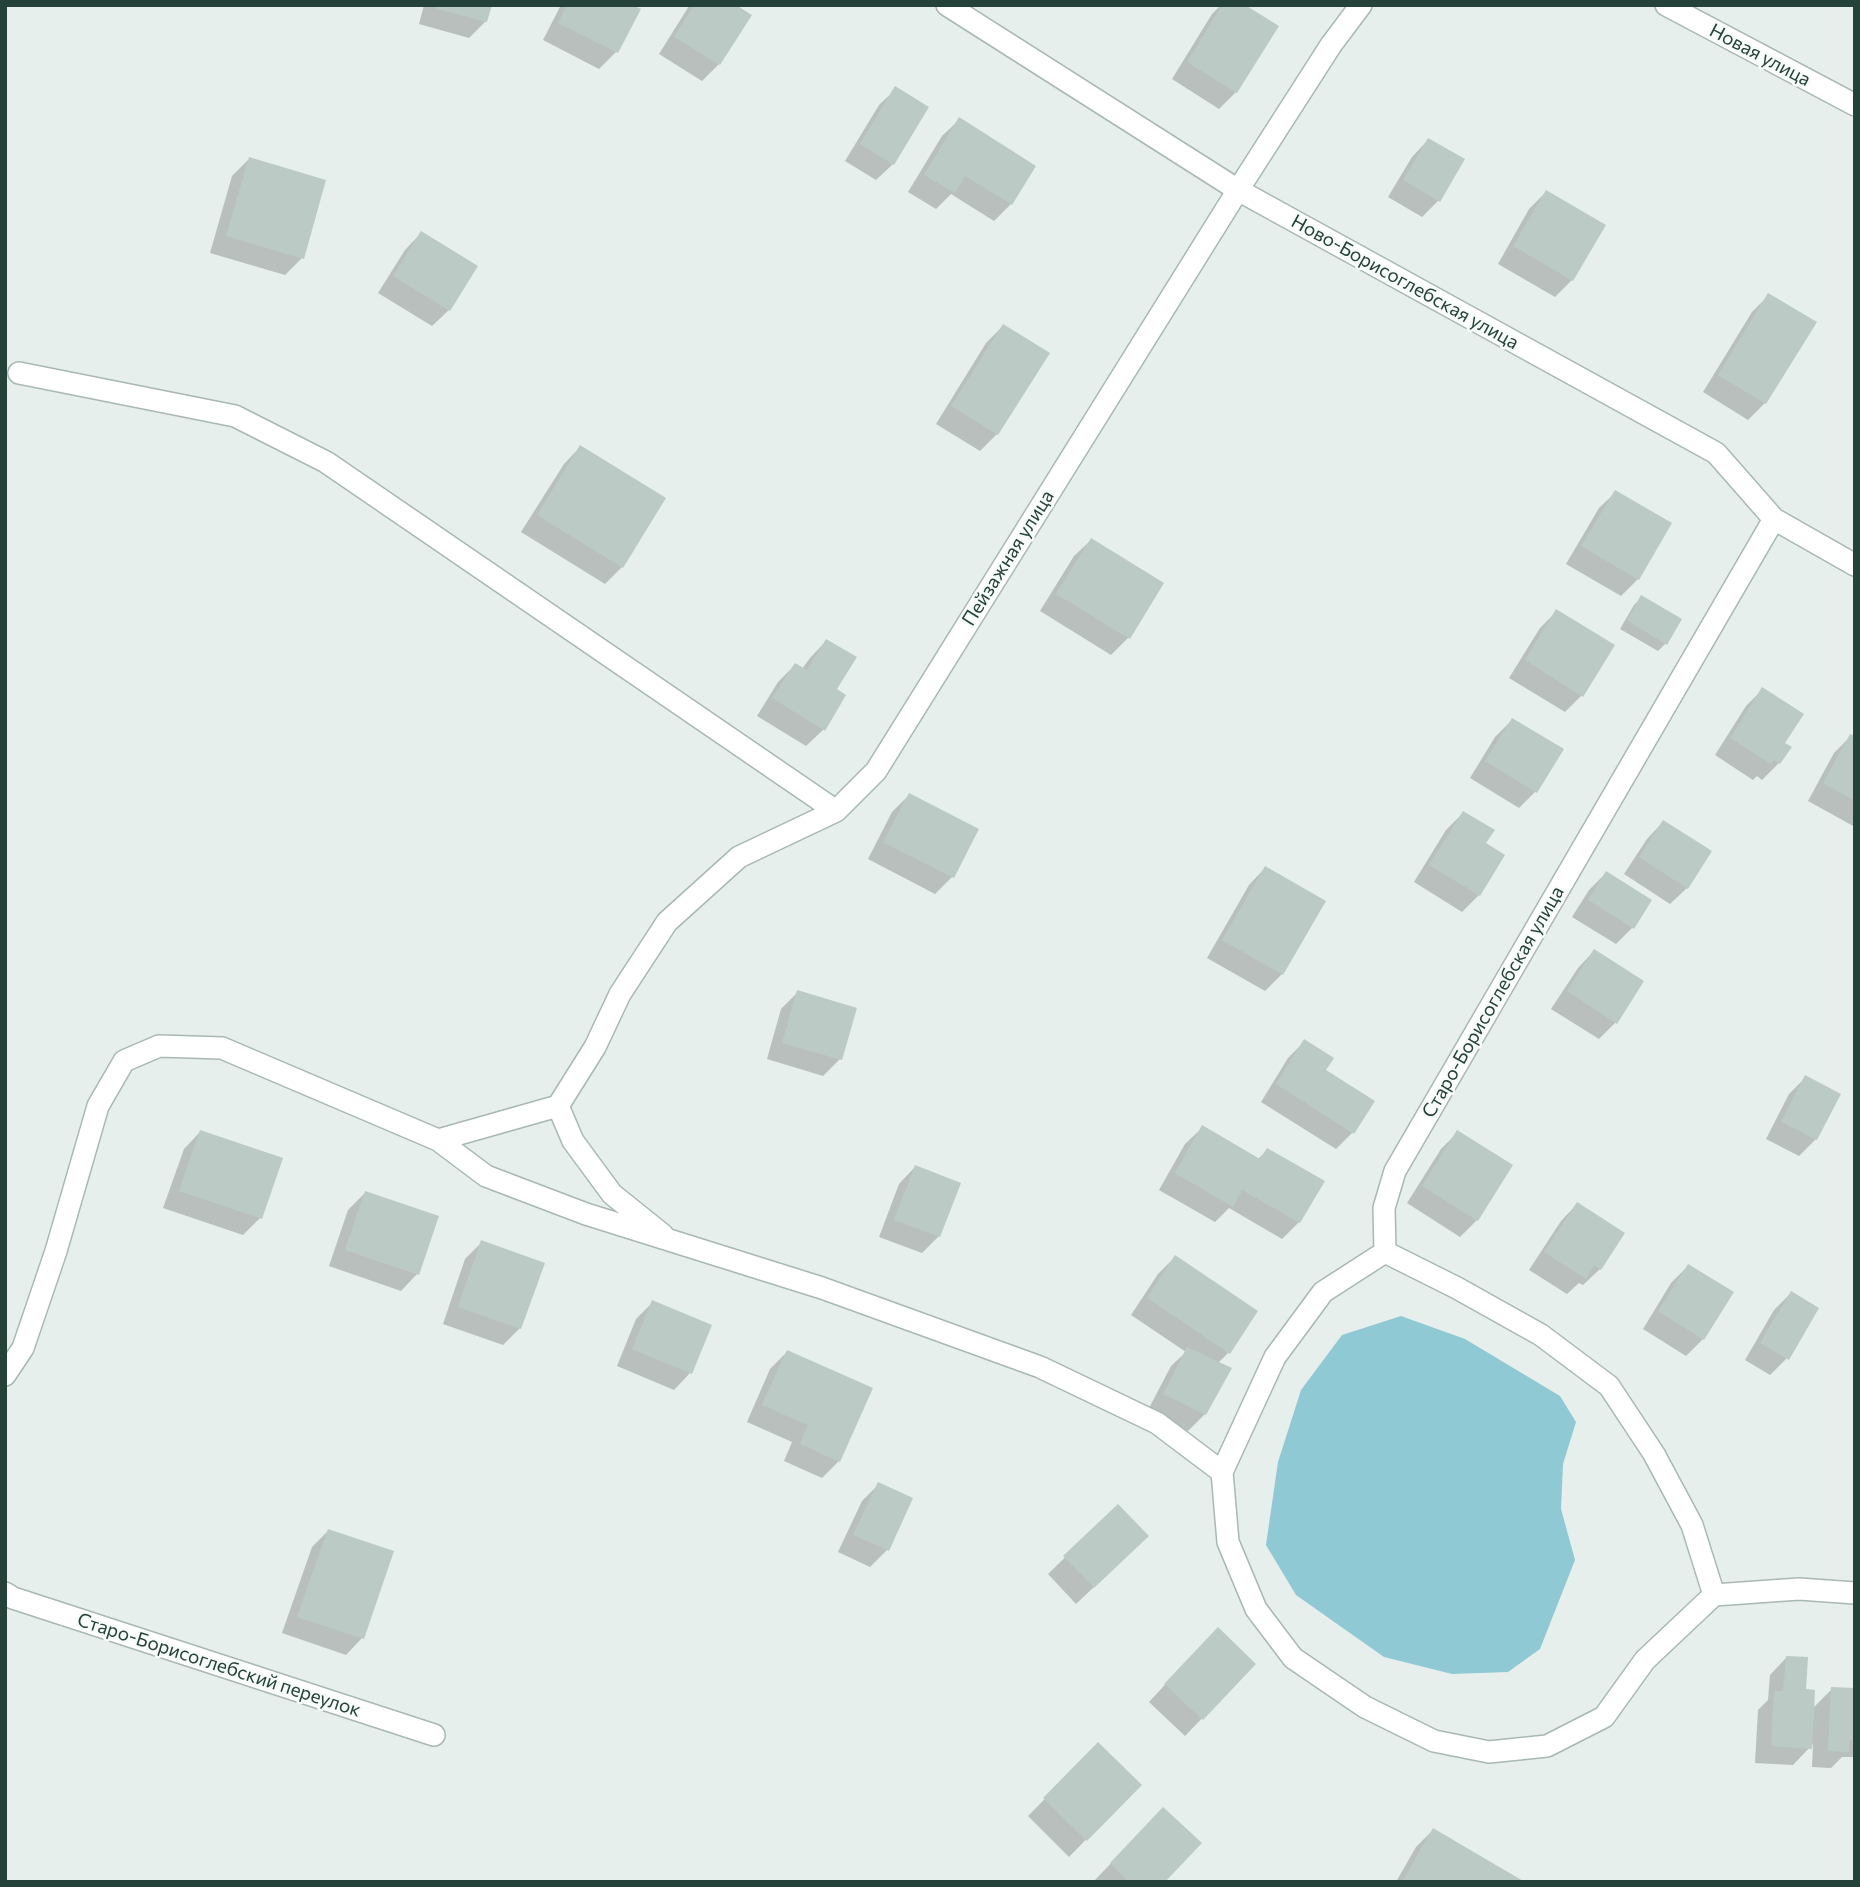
<!DOCTYPE html>
<meta charset="utf-8">
<style>
body{margin:0}
#map{position:relative;width:1860px;height:1887px;overflow:hidden;background:#e6efeb;font-family:Commissioner,sans-serif}
canvas{display:block}
.frame{position:absolute;inset:0;border:7px solid #24423a;pointer-events:none}
</style>
<div id="map">
<canvas width="1860" height="1887"></canvas>
<div class="frame"></div>
</div>
<script>
const g = document.querySelector('canvas').getContext('2d');
g.lineJoin = 'round';
function paint(path, color) { g.fillStyle = color; g.fill(path, 'evenodd'); }
const shape = rows => new Path2D(rows.map(r => 'M' + r).join(''));
function strokePath(path, color, width, dash) { g.strokeStyle = color; g.lineWidth = width; g.lineCap = dash ? 'butt' : 'round'; g.setLineDash(dash || []); g.stroke(path); }
function write(font, color, halo, rows, align = 'center') {
  g.font = font + ' Commissioner,sans-serif'; g.lineWidth = 5; g.setLineDash([]); g.textBaseline = 'middle'; g.strokeStyle = halo; g.fillStyle = color; for (const [text, x, y, turn = 0] of rows) {
    g.save(); g.translate(x, y); g.rotate((+turn || 0) * Math.PI / 180); g.textAlign = isNaN(turn) ? turn : align; if (halo) g.strokeText(text, 0, 0); g.fillText(text, 0, 0); g.restore();
  }
}
const water = shape([
 [1401,1316,1465,1339,1560,1396,1576,1422,1563,1464,1561,1509,1575,1560,1540,1649,1508,1672,1452,1674,1384,1657,1296,1595,1266,1545,1278,1462,1301,1390,1342,1335]
]);
const shadow = shape([
 [424,5,490,5,486,21,469,38,419,24],
 [561,5,630,5,616,52,599,69,543,40],
 [732,5,719,64,702,81,659,54,689,6],
 [1221,5,1241,5,1236,92,1219,109,1172,79,1212,14],
 [896,89,893,164,876,180,845,161,879,105],
 [959,120,1011,204,994,221,951,194,936,209,908,192,942,136],
 [1428,140,1439,200,1422,217,1388,197,1412,157],
 [249,159,302,258,285,275,210,253,232,176],
 [1546,192,1572,280,1555,297,1498,264,1529,209],
 [421,233,449,310,432,326,378,293,405,250],
 [1769,295,1814,323,1765,403,1748,420,1703,392,1752,312],
 [1003,326,997,434,980,451,936,424,986,343],
 [580,447,622,567,605,584,521,532,564,464],
 [1616,492,1638,579,1621,596,1566,564,1599,508],
 [1091,540,1162,584,1128,638,1111,655,1040,611,1074,556],
 [1642,597,1666,643,1658,651,1620,629,1634,605],
 [1557,611,1582,695,1565,712,1509,678,1540,628],
 [826,641,834,689,823,730,806,746,757,716,778,682,795,665,802,669,810,658],
 [1763,689,1783,743,1779,763,1762,780,1757,776,1753,780,1715,755,1746,706],
 [1512,720,1536,791,1519,808,1470,778,1495,737],
 [1851,736,1855,738,1855,827,1808,801,1834,753],
 [909,795,976,830,952,877,935,894,868,859,892,812],
 [1463,813,1484,844,1479,895,1462,912,1414,882,1446,830],
 [1663,822,1687,888,1670,904,1624,874,1647,839],
 [1265,868,1282,974,1265,991,1207,958,1249,885],
 [1606,873,1633,927,1616,944,1572,917,1589,890],
 [1594,951,1616,1022,1599,1039,1551,1009,1578,968],
 [798,992,840,1059,823,1076,767,1059,781,1009],
 [1305,1041,1324,1071,1353,1132,1336,1149,1261,1102,1288,1058],
 [1805,1078,1816,1139,1799,1156,1766,1139,1789,1094],
 [1202,1128,1257,1160,1267,1150,1323,1182,1299,1222,1282,1239,1229,1208,1215,1222,1159,1190,1185,1144],
 [200,1132,260,1218,243,1235,163,1208,184,1149],
 [1457,1133,1477,1220,1460,1237,1407,1203,1441,1149],
 [915,1167,939,1236,922,1253,879,1237,899,1184],
 [365,1193,417,1274,401,1291,329,1266,348,1210],
 [1577,1204,1600,1269,1583,1285,1579,1283,1567,1294,1529,1270,1561,1221],
 [482,1242,520,1328,503,1345,443,1324,465,1259],
 [1175,1257,1229,1352,1218,1363,1205,1414,1188,1431,1147,1412,1171,1366,1186,1352,1131,1315,1158,1274],
 [1688,1266,1703,1339,1686,1356,1643,1329,1671,1283],
 [1791,1293,1787,1358,1770,1375,1745,1360,1774,1310],
 [653,1302,690,1373,674,1390,617,1366,636,1319],
 [787,1352,839,1461,822,1478,784,1461,792,1442,747,1422,770,1369],
 [879,1484,887,1550,870,1567,838,1552,862,1501],
 [1118,1506,1130,1553,1076,1604,1048,1574],
 [328,1531,362,1638,346,1655,282,1633,312,1547],
 [1201,1646,1254,1664,1185,1736,1149,1702],
 [1786,1658,1812,1709,1832,1689,1855,1690,1854,1757,1842,1757,1831,1768,1812,1767,1813,1744,1793,1765,1755,1763,1758,1710,1768,1700,1770,1675],
 [1098,1745,1139,1785,1069,1857,1028,1816],
 [1147,1826,1163,1882,1095,1882,1094,1881],
 [1433,1830,1521,1882,1396,1882,1416,1847]
]);
const building = shape([
 [435,5,492,5,487,22,434,8],
 [567,5,633,5,641,9,618,53,558,23],
 [694,5,736,5,752,15,720,65,674,37],
 [1222,5,1245,5,1279,26,1237,93,1187,62],
 [895,86,929,107,894,165,860,144],
 [959,117,1036,166,1012,205,965,176,955,193,924,175],
 [1428,138,1465,159,1440,202,1403,180],
 [249,157,326,180,304,259,226,236],
 [1546,190,1606,225,1573,281,1513,246],
 [421,231,478,266,450,311,393,276],
 [1768,293,1817,322,1766,404,1718,375],
 [1003,324,1050,353,998,435,951,406],
 [580,445,666,498,623,568,537,515],
 [1615,490,1672,523,1639,580,1581,546],
 [1091,538,1164,583,1130,639,1056,594],
 [1641,595,1682,619,1667,645,1627,620],
 [1556,609,1615,645,1583,697,1525,660],
 [826,639,857,657,837,689,846,695,825,731,772,698,795,663,807,670],
 [1762,687,1804,714,1785,743,1792,747,1780,764,1774,760,1771,764,1730,738],
 [1512,718,1564,749,1537,793,1485,761],
 [1850,734,1855,736,1855,801,1823,783],
 [909,793,979,829,954,878,883,842],
 [1463,811,1495,830,1486,843,1505,855,1480,896,1429,865],
 [1663,820,1712,851,1688,889,1639,857],
 [1265,866,1326,901,1283,975,1222,940],
 [1606,871,1652,900,1634,929,1588,900],
 [1594,949,1644,981,1617,1024,1567,991],
 [797,990,857,1008,842,1060,782,1043],
 [1304,1039,1334,1058,1326,1070,1375,1101,1354,1134,1276,1084],
 [1805,1075,1841,1094,1817,1140,1781,1122],
 [1202,1125,1260,1159,1267,1148,1325,1181,1300,1223,1242,1190,1233,1207,1175,1173],
 [200,1130,283,1158,262,1219,179,1191],
 [1457,1130,1513,1165,1478,1221,1422,1186],
 [915,1165,961,1183,940,1237,894,1220],
 [365,1191,439,1216,419,1275,345,1250],
 [1577,1202,1625,1233,1601,1270,1594,1265,1586,1279,1544,1252],
 [481,1240,545,1263,521,1329,458,1307],
 [1175,1255,1258,1311,1230,1354,1147,1298],
 [1688,1264,1734,1292,1704,1340,1658,1311],
 [1791,1291,1819,1308,1789,1360,1760,1343],
 [652,1300,712,1325,692,1374,632,1349],
 [1187,1347,1232,1368,1206,1415,1163,1394],
 [787,1350,873,1388,840,1462,800,1444,808,1425,762,1405],
 [878,1482,913,1498,889,1551,853,1535],
 [1118,1504,1149,1536,1094,1588,1063,1556],
 [328,1529,394,1551,364,1639,297,1617],
 [1218,1627,1256,1664,1203,1720,1164,1684],
 [1786,1656,1808,1657,1806,1689,1815,1690,1812,1749,1771,1746,1774,1691,1783,1691],
 [1831,1687,1855,1688,1855,1741,1850,1740,1849,1752,1828,1751],
 [1098,1742,1142,1785,1087,1841,1043,1798],
 [1163,1807,1202,1843,1165,1882,1129,1882,1110,1863],
 [1433,1828,1489,1861,1525,1882,1402,1882]
]);
const minor = shape([
 [947,5,1238,190,1716,453,1774,519,1855,565],
 [1666,5,1855,105],
 [19,373,235,416,326,462,836,811],
 [558,1106,573,1141,612,1194,663,1235],
 [438,1140,558,1106,595,1047,620,994,667,922,739,857,836,811,876,771,1238,190,1331,45,1361,5],
 [1385,1252,1457,1288,1541,1335,1609,1386,1654,1454,1692,1525,1714,1595],
 [5,1375,23,1348,56,1251,98,1106,124,1061,159,1046,222,1048,438,1140,486,1176,586,1214,822,1288,1040,1367,1157,1423,1222,1472,1228,1542,1256,1609,1293,1658,1365,1707,1434,1741,1489,1752,1547,1746,1604,1717,1645,1660,1714,1595,1799,1589,1855,1593],
 [1222,1472,1275,1357,1323,1292,1385,1252,1384,1208,1395,1171,1774,519],
 [5,1593,13,1598,434,1735]
]);
const streetNames = [
 ["Новая улица",1760,55,28],
 ["Ново-Борисоглебская улица",1405,282,29],
 ["Пейзажная улица",1008,558,-58],
 ["Старо-Борисоглебская улица",1493,1002,-60],
 ["Старо-Борисоглебский переулок",219,1665,18]
];
paint(water, '#8ec9d4');
paint(shadow, '#0003');
paint(building, '#bbcac4');
strokePath(minor, '#a8b8b2', 24);
strokePath(minor, '#fff', 21);
write('19px', '#24423a', '#f7fbf9', streetNames);
</script>
